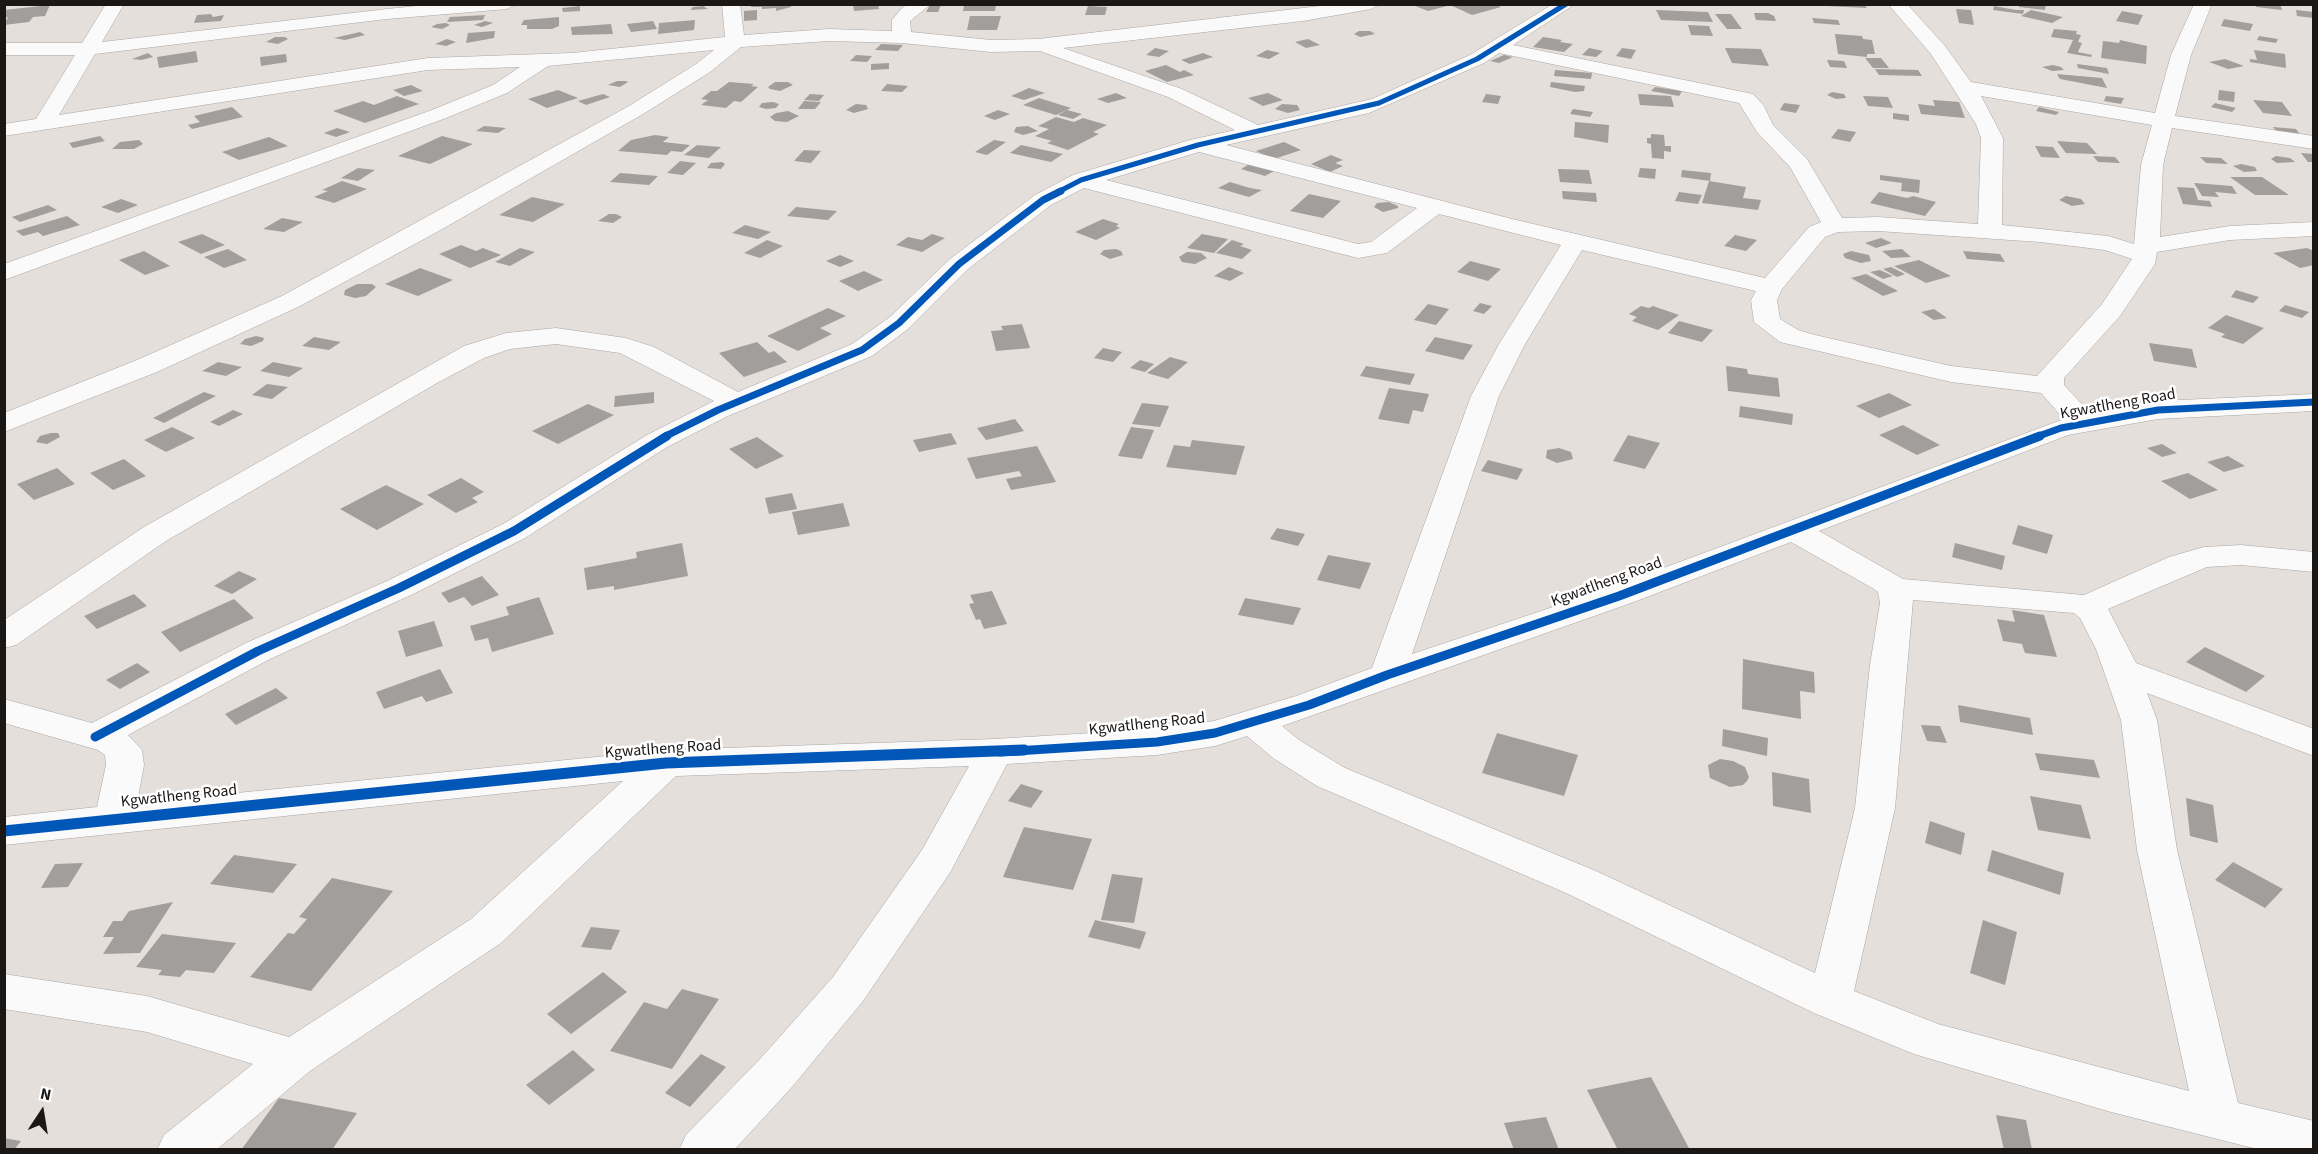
<!DOCTYPE html>
<style>
body{margin:0}
#map{position:relative;width:2318px;height:1154px;overflow:hidden;background:#e5dfdb;font-family:"Source Sans 3",sans-serif}
canvas{display:block}
.frame{position:absolute;inset:0;border:6px solid #1b1715;pointer-events:none}
.north{position:absolute;left:12px;top:1082px;width:60px;height:60px;-webkit-text-stroke:4px #fff;paint-order:stroke;rotate:12deg;font-size:16px;font-weight:700;line-height:24px;text-align:center;color:#1b1715}
.north::after{content:'';display:block;margin:auto;width:21px;height:27px;background:#1b1715;clip-path:polygon(50% 0,100% 100%,50% 72%,0 100%)}
</style>
<div id="map">
<canvas width="2318" height="1154"></canvas>
<div class="frame"></div>
<div class="north">N</div>
</div>
<script>
const g = document.querySelector('canvas').getContext('2d');
g.lineJoin = 'round';
function paint(path, color) { g.fillStyle = color; g.fill(path, 'evenodd'); }
const shape = rows => new Path2D(rows.map(r => 'M' + r).join(''));
function strokePath(path, color, width, dash) { g.strokeStyle = color; g.lineWidth = width; g.lineCap = dash ? 'butt' : 'round'; g.setLineDash(dash || []); g.stroke(path); }
function write(font, color, halo, rows, align = 'center') {
  g.font = font + ' "Source Sans 3",sans-serif'; g.lineWidth = 5; g.setLineDash([]); g.textBaseline = 'middle'; g.strokeStyle = halo; g.fillStyle = color; for (const [text, x, y, turn = 0] of rows) {
    g.save(); g.translate(x, y); g.rotate((+turn || 0) * Math.PI / 180); g.textAlign = isNaN(turn) ? turn : align; if (halo) g.strokeText(text, 0, 0); g.fillText(text, 0, 0); g.restore();
  }
}
const building = shape([
 [751,4,791,4,791,7,776,11,776,8,762,9,762,7,751,7],
 [853,4,878,4,879,9,854,11],
 [1421,4,1443,4,1447,6,1428,11,1415,6],
 [1448,4,1495,4,1501,7,1472,15],
 [1827,4,1864,4,1867,8,1827,6],
 [2019,4,2046,4,2045,10,2019,7],
 [2256,4,2280,4,2282,10,2256,7],
 [50,5,45,16,33,17,29,22,4,25,8,17,4,18,4,10],
 [930,5,941,5,938,12,926,12],
 [996,5,995,11,963,11,964,6],
 [580,6,580,11,563,12,562,8],
 [703,6,708,9,690,10,693,7],
 [1088,6,1107,7,1105,15,1085,15],
 [1994,6,2016,10,2024,10,2023,14,1993,10],
 [1956,9,1971,10,1974,25,1959,23],
 [757,10,757,20,744,21,744,11],
 [1656,10,1708,12,1713,22,1661,20],
 [2031,10,2063,17,2052,23,2021,16],
 [2296,10,2314,12,2314,18,2297,16],
 [2122,11,2143,15,2138,25,2116,21],
 [1754,13,1768,13,1774,16,1776,21,1756,20],
 [211,14,213,17,224,15,221,21,194,23,197,15],
 [1715,14,1731,14,1742,29,1727,29],
 [485,15,483,20,447,22,450,17],
 [970,16,1001,16,997,30,967,30],
 [559,17,559,26,552,29,527,29,527,25,521,25,524,20],
 [1812,18,1838,20,1840,25,1814,23],
 [2224,19,2253,24,2250,31,2221,26],
 [695,20,694,30,658,34,659,23],
 [485,21,493,23,482,27,474,25],
 [653,21,657,29,631,32,627,24],
 [437,24,446,23,450,25,442,29,431,27],
 [611,24,613,34,572,35,571,27],
 [1688,25,1709,26,1713,36,1691,35],
 [2054,29,2077,31,2076,34,2081,35,2078,42,2082,43,2078,52,2092,55,2091,57,2067,53,2073,40,2051,37],
 [495,31,494,38,466,43,468,33],
 [1359,31,1370,31,1375,34,1360,37,1354,34],
 [360,32,365,35,345,40,334,38],
 [1835,34,1862,36,1863,39,1872,40,1875,54,1867,54,1867,57,1838,54],
 [2259,36,2278,39,2276,43,2257,40],
 [275,37,285,37,288,39,278,44,266,42],
 [1543,37,1562,40,1560,42,1573,44,1564,52,1533,47],
 [447,39,456,42,446,46,435,44],
 [1308,39,1320,45,1306,48,1295,42],
 [2120,40,2147,46,2146,64,2101,58,2103,41,2119,43],
 [881,44,903,45,898,51,875,50],
 [1155,48,1169,51,1159,57,1146,55],
 [1589,48,1603,51,1596,57,1582,55],
 [1622,48,1636,50,1631,59,1616,56],
 [1725,48,1761,49,1769,66,1732,63],
 [1267,50,1280,53,1269,59,1256,56],
 [2254,50,2285,54,2286,68,2250,62,2250,59,2257,60],
 [196,51,198,62,159,68,157,57],
 [148,53,153,57,141,60,132,59],
 [1203,53,1213,57,1190,64,1181,60],
 [286,54,287,62,261,66,260,57],
 [856,55,872,56,867,62,850,61],
 [1504,55,1513,57,1499,63,1490,61],
 [1865,58,1881,58,1889,68,1873,68],
 [2225,59,2244,66,2228,69,2209,62],
 [1827,60,1844,61,1847,68,1830,67],
 [889,63,889,69,871,70,871,64],
 [2077,64,2107,68,2109,74,2078,68],
 [1166,65,1180,72,1184,70,1194,75,1167,82,1145,71],
 [2053,65,2061,67,2064,70,2052,71,2042,67],
 [1875,69,1918,70,1922,76,1879,75],
 [1555,70,1592,73,1591,79,1554,76],
 [2057,74,2102,78,2107,88,2060,79],
 [617,81,626,81,628,82,620,87,608,85],
 [729,82,754,84,751,86,758,87,741,102,734,101,726,108,701,105,708,100,701,99,711,91,717,91],
 [775,82,788,82,793,85,780,91,770,89,768,87],
 [1551,82,1585,86,1584,91,1575,92,1550,87],
 [887,84,908,86,902,92,881,91],
 [411,85,423,91,404,96,393,90],
 [1655,87,1682,91,1679,96,1651,91],
 [1029,88,1045,93,1024,100,1011,96],
 [558,90,578,98,547,108,528,99],
 [2219,90,2235,92,2234,102,2218,100],
 [1832,92,1844,94,1846,98,1836,99,1827,95],
 [1116,93,1127,98,1108,103,1097,99],
 [1268,93,1283,100,1263,106,1248,98],
 [603,94,610,97,586,105,578,101],
 [810,94,824,95,819,101,804,100],
 [1486,94,1501,96,1498,104,1482,102],
 [1638,94,1671,96,1674,107,1640,105],
 [397,96,419,104,365,123,333,111,363,101,374,105],
 [1863,96,1888,97,1893,108,1868,106],
 [2106,96,2124,98,2121,104,2104,101],
 [1039,98,1071,108,1056,115,1023,105],
 [1933,100,1959,102,1965,118,1921,114,1918,104,1935,106],
 [2253,100,2282,102,2292,116,2263,113],
 [804,101,821,102,815,109,798,109],
 [762,103,773,102,779,104,776,108,766,109,759,107],
 [1784,103,1800,105,1796,113,1780,110],
 [2215,103,2236,108,2232,112,2211,107],
 [856,104,866,105,868,109,854,113,846,110],
 [1282,104,1297,105,1300,110,1288,113,1275,109],
 [232,107,243,117,192,129,188,125,200,122,194,116],
 [2039,107,2059,112,2056,115,2036,111],
 [1573,109,1593,112,1590,117,1570,114],
 [998,110,1010,114,995,120,984,116],
 [1067,110,1082,114,1073,119,1058,115],
 [788,111,799,116,787,122,775,121,770,117,776,113],
 [1893,113,1909,115,1909,121,1893,119],
 [1056,117,1074,122,1083,118,1107,125,1093,132,1099,134,1068,150,1047,143,1052,141,1035,136,1049,129,1038,126],
 [1575,122,1609,125,1608,143,1574,137],
 [484,126,506,128,498,133,476,131],
 [1028,126,1038,131,1023,135,1014,132,1016,127],
 [2273,127,2296,129,2302,137,2279,135],
 [337,128,350,132,336,137,324,133],
 [1838,129,1856,132,1850,142,1831,138],
 [1651,134,1664,135,1665,146,1671,146,1671,152,1664,151,1664,159,1652,158,1651,144,1647,143,1647,138,1651,138],
 [655,135,669,137,663,142,690,145,682,152,671,151,667,155,618,151,631,140],
 [100,136,105,141,73,148,69,143],
 [442,136,473,144,430,164,398,156],
 [269,137,288,146,239,160,222,152],
 [139,140,143,144,134,149,112,149,120,142],
 [994,140,1006,142,987,155,975,152],
 [2057,141,2087,143,2097,154,2066,153],
 [1284,142,1301,150,1274,159,1256,151],
 [697,145,721,147,709,158,684,155],
 [1021,145,1063,154,1051,162,1010,153],
 [2035,146,2053,147,2060,158,2041,157],
 [804,150,821,151,811,163,794,161],
 [2301,153,2314,154,2314,162,2308,162],
 [1331,155,1343,160,1335,163,1343,166,1330,172,1311,164],
 [2093,156,2115,157,2120,163,2098,162],
 [2276,156,2290,158,2295,162,2277,163,2271,159],
 [2200,157,2221,158,2228,164,2206,163],
 [680,161,696,163,683,175,667,173],
 [722,162,725,164,721,169,707,168,711,163],
 [1251,163,1276,170,1265,176,1241,169],
 [2241,164,2255,167,2257,171,2244,172,2233,166],
 [358,168,375,170,358,181,341,178],
 [1640,168,1656,169,1655,179,1638,177],
 [1558,169,1589,170,1592,184,1560,182],
 [1682,170,1711,173,1710,181,1681,177],
 [620,173,658,176,649,185,610,182],
 [1880,175,1920,180,1919,193,1901,191,1902,183,1880,180],
 [2230,177,2262,177,2289,195,2255,195],
 [342,181,367,189,334,203,314,197,328,191,322,190],
 [1709,181,1746,187,1743,198,1761,200,1758,210,1702,203],
 [1230,182,1250,188,1262,190,1249,197,1218,188],
 [2194,183,2232,186,2237,194,2215,192,2219,197,2202,196],
 [2177,187,2194,188,2198,200,2210,201,2212,207,2183,204],
 [1562,191,1596,193,1597,202,1563,199],
 [1679,192,1702,195,1698,204,1675,201],
 [1879,192,1907,198,1913,196,1936,202,1925,216,1870,203],
 [1309,194,1341,201,1323,218,1290,211],
 [2066,196,2081,199,2085,204,2072,206,2059,200],
 [532,197,565,204,533,222,499,215],
 [121,199,138,205,118,213,101,207],
 [1389,202,1398,206,1398,208,1383,212,1374,207,1377,203],
 [48,205,57,210,20,222,12,217],
 [796,207,837,211,828,220,787,216],
 [609,214,616,214,622,217,613,223,598,221],
 [67,216,80,225,43,236,38,232,23,236,16,231],
 [282,218,303,222,284,232,263,229],
 [1103,219,1119,224,1116,226,1120,228,1096,240,1075,232],
 [745,225,771,232,758,239,732,233],
 [202,234,225,245,201,254,178,242],
 [932,234,945,238,922,252,896,245,908,237,922,240],
 [1202,234,1228,239,1214,253,1187,248],
 [1735,235,1757,240,1746,251,1724,246],
 [1881,238,1892,243,1876,248,1865,243],
 [767,240,783,246,760,258,744,253],
 [1232,240,1244,244,1240,246,1252,250,1242,259,1216,253],
 [461,245,476,251,483,248,501,255,470,268,439,254],
 [520,248,535,252,510,266,495,262],
 [2307,248,2314,251,2314,265,2300,268,2273,253],
 [228,249,247,260,224,268,204,257],
 [1116,249,1121,251,1123,255,1110,259,1100,254,1104,250],
 [1902,249,1911,257,1891,258,1882,251],
 [144,251,170,266,145,275,119,260],
 [1851,251,1869,255,1871,261,1861,263,1845,258,1843,254],
 [1963,251,2000,254,2005,262,1967,259],
 [1187,252,1201,253,1207,258,1195,264,1182,262,1179,257],
 [840,255,854,261,840,267,826,261],
 [1919,260,1951,276,1926,283,1894,266],
 [1470,261,1501,269,1488,281,1457,272],
 [1229,267,1244,273,1230,281,1214,276],
 [1891,267,1905,274,1897,277,1883,269],
 [420,268,453,280,418,296,385,284],
 [1880,270,1893,276,1883,279,1870,272],
 [864,271,883,280,858,291,839,281],
 [1866,274,1898,291,1883,296,1851,278],
 [357,284,372,284,376,287,366,296,355,298,344,295,345,290],
 [2236,290,2259,297,2253,303,2231,297],
 [1480,303,1492,306,1484,314,1473,311],
 [1428,304,1449,309,1436,325,1414,320],
 [2285,305,2309,312,2302,318,2279,311],
 [1641,306,1649,308,1653,306,1679,315,1658,330,1632,321,1637,317,1629,314],
 [828,308,846,316,820,328,832,334,798,351,767,336],
 [1934,309,1947,318,1934,320,1921,312],
 [2226,315,2264,328,2243,344,2221,337,2225,334,2208,328],
 [1679,321,1713,330,1702,342,1668,333],
 [1022,324,1030,348,996,351,991,331,1003,330,1001,326],
 [256,336,264,338,263,341,251,346,240,344,245,339],
 [314,337,341,342,329,350,302,346],
 [1435,337,1473,345,1463,360,1425,351],
 [757,342,769,353,774,351,787,362,744,377,719,353],
 [2149,343,2192,349,2197,368,2154,361],
 [1103,348,1122,352,1113,362,1094,358],
 [1170,357,1188,362,1168,379,1147,373],
 [1140,360,1154,364,1145,372,1130,368],
 [218,362,242,367,226,376,202,371],
 [273,362,303,368,289,377,260,371],
 [1366,366,1415,374,1410,385,1360,376],
 [1726,366,1747,369,1748,374,1778,378,1780,397,1728,391],
 [267,384,288,387,272,399,252,395],
 [1389,388,1429,394,1423,412,1413,410,1409,424,1378,419],
 [204,392,216,396,164,423,153,418],
 [654,392,654,403,614,407,615,396],
 [1889,393,1912,405,1879,418,1856,406],
 [1142,403,1169,406,1160,427,1132,424],
 [588,404,614,415,558,444,532,431],
 [1740,406,1793,414,1792,425,1739,417],
 [233,410,243,414,219,426,210,422],
 [1015,419,1024,431,986,440,977,428],
 [1903,425,1940,445,1917,455,1879,435],
 [172,427,195,438,166,452,144,440],
 [1131,427,1154,430,1142,459,1118,456],
 [51,433,58,433,60,437,47,444,36,442,40,436],
 [951,433,957,444,919,452,913,440],
 [1628,435,1660,443,1645,469,1613,461],
 [757,437,784,456,756,469,729,449],
 [1192,440,1245,446,1236,475,1166,467,1174,445,1190,447],
 [2162,444,2177,453,2162,457,2147,448],
 [1037,446,1056,482,1011,490,1006,479,1022,476,1019,471,976,479,967,458],
 [1559,448,1571,452,1573,459,1557,463,1546,458,1547,450],
 [2228,456,2245,466,2224,472,2207,462],
 [124,459,146,476,113,490,90,473],
 [1488,460,1523,469,1517,480,1481,471],
 [57,468,75,484,34,500,17,484],
 [2188,473,2218,490,2190,499,2161,481],
 [461,478,484,492,472,498,478,502,456,513,427,495],
 [386,485,424,504,377,530,340,509],
 [792,493,797,509,769,514,765,498],
 [843,503,850,526,798,535,792,512],
 [2018,525,2053,535,2047,554,2012,544],
 [1277,528,1305,534,1298,546,1270,539],
 [682,543,688,576,614,590,614,586,587,590,584,568,637,558,636,552],
 [1955,543,2005,556,2002,570,1952,557],
 [1328,555,1371,563,1360,589,1317,580],
 [239,571,257,579,232,594,214,586],
 [482,576,499,595,472,606,464,597,449,603,441,593],
 [992,591,1007,624,984,629,980,619,976,620,969,604,974,603,970,595],
 [134,594,147,606,97,629,84,616],
 [539,597,554,634,492,652,488,638,475,641,470,626,509,615,506,607],
 [1245,598,1301,608,1293,625,1238,615],
 [234,599,254,618,180,652,161,632],
 [2012,610,2044,615,2057,657,2025,653,2022,644,2003,641,1997,619,2015,622],
 [434,621,443,646,406,657,398,631],
 [2205,647,2265,676,2246,692,2186,662],
 [1743,659,1814,672,1815,693,1800,691,1801,719,1742,709],
 [137,663,150,672,120,689,106,680],
 [440,669,453,693,426,702,422,696,384,709,376,692],
 [276,688,288,698,236,725,225,714],
 [1958,705,2030,718,2033,735,1960,722],
 [1921,725,1940,726,1947,743,1927,741],
 [1723,729,1768,738,1767,756,1722,746],
 [1497,733,1578,755,1564,796,1482,773],
 [2035,753,2094,760,2100,778,2040,770],
 [1720,759,1733,761,1745,767,1749,777,1747,781,1743,785,1730,787,1710,778,1708,765],
 [1772,772,1809,779,1811,813,1773,806],
 [1021,784,1043,791,1031,808,1008,801],
 [2030,796,2081,805,2091,839,2038,830],
 [2186,798,2213,805,2218,843,2190,836],
 [1930,821,1965,833,1961,855,1925,843],
 [1024,827,1092,839,1073,890,1003,877],
 [1992,850,2064,873,2060,895,1987,871],
 [234,855,297,864,273,893,210,884],
 [2233,862,2283,889,2265,908,2215,880],
 [83,863,68,887,41,888,55,864],
 [1112,874,1143,878,1134,923,1101,920],
 [332,878,393,891,311,991,250,977,288,933,294,934,307,919,299,917],
 [173,902,140,953,103,954,114,937,103,937,113,921,122,921,129,911],
 [1095,920,1146,932,1140,949,1088,937],
 [1983,920,2017,932,2005,985,1970,973],
 [591,927,620,930,611,950,581,947],
 [162,934,236,943,214,973,186,970,180,977,158,975,162,970,136,967],
 [603,972,627,992,571,1034,547,1014],
 [682,989,719,999,672,1069,610,1051,644,1002,667,1009],
 [573,1050,595,1070,549,1105,526,1085],
 [701,1054,726,1067,690,1107,665,1093],
 [1651,1077,1690,1150,1618,1150,1587,1090],
 [279,1098,357,1113,332,1150,241,1150],
 [1996,1115,2026,1120,2032,1150,2004,1150],
 [1546,1117,1559,1150,1514,1150,1504,1123],
 [4,1138,21,1141,14,1150,4,1150]
]);
const minor = shape([
 [106,4,124,4,102,42,387,9,436,4,516,4,507,9,387,19,95,54,59,115,428,58,572,53,725,37,722,4,740,4,744,35,829,29,892,31,892,20,902,8,908,4,931,4,910,21,911,32,991,40,1038,39,1337,4,1380,4,1371,9,1303,21,1063,48,1182,89,1258,125,1372,99,1470,55,1553,4,1575,4,1513,45,1753,94,1764,106,1773,125,1807,159,1842,218,1878,217,1978,224,1981,138,1976,124,1931,54,1888,4,1907,4,1945,46,1971,82,2155,113,2171,55,2194,4,2212,4,2191,55,2175,116,2314,136,2314,149,2172,128,2163,165,2160,237,2230,226,2314,222,2314,236,2230,240,2157,252,2155,264,2120,316,2064,378,2064,385,2091,414,2158,401,2314,394,2314,411,2158,419,2068,435,1819,531,1903,579,2084,595,2169,557,2204,547,2241,545,2314,552,2314,572,2241,565,2207,567,2108,609,2136,663,2314,729,2314,756,2147,693,2157,720,2177,850,2238,1103,2314,1121,2314,1150,2261,1150,2111,1112,1914,1054,1814,1013,1566,893,1317,786,1273,758,1247,736,1215,746,1157,755,1007,764,951,871,863,1001,792,1087,734,1150,679,1150,686,1135,760,1059,833,977,922,850,969,766,676,776,501,943,310,1071,216,1150,157,1150,164,1135,253,1064,147,1032,4,1009,4,974,147,996,289,1037,471,919,623,781,4,845,4,817,97,807,106,765,105,755,98,750,4,723,4,699,92,723,246,643,387,581,503,524,647,435,714,401,620,353,556,344,510,349,484,358,437,383,166,541,16,645,4,648,4,620,144,527,464,346,506,333,556,328,626,338,654,347,738,392,852,344,890,317,950,259,1035,195,1073,175,1190,140,1235,130,1168,97,1040,51,991,52,902,43,829,41,741,47,710,72,643,114,437,232,300,306,157,372,4,432,4,413,137,360,282,296,629,106,696,64,714,50,548,66,507,93,446,118,4,280,4,264,432,110,493,85,520,67,428,70,4,136,4,124,36,119,75,55,4,55,4,43,82,43,106,4],
 [1499,53,1739,103,1757,132,1790,167,1821,222,1809,227,1765,278,1512,219,1226,145,1369,113,1484,63,1499,53],
 [1981,96,2152,125,2141,165,2134,244,2108,236,2002,225,2003,138,1981,96],
 [1199,152,1417,208,1371,242,1358,244,1106,180,1199,152],
 [1084,188,1358,258,1387,253,1439,214,1561,245,1499,344,1471,396,1372,668,1296,696,1214,721,1157,729,995,739,666,750,137,803,144,765,142,750,128,735,270,659,411,595,525,538,667,447,728,416,872,356,908,329,968,269,1051,205,1084,188],
 [1878,231,2040,242,2105,250,2132,259,2102,304,2037,376,1951,366,1815,335,1798,330,1780,319,1777,300,1782,289,1825,237,1838,232,1878,231],
 [1582,250,1756,291,1751,300,1754,322,1780,342,1951,382,2041,393,2064,419,1607,589,1412,654,1499,396,1525,344,1582,250],
 [1791,542,1874,589,1878,592,1880,603,1870,665,1855,808,1815,973,1596,871,1345,768,1299,740,1282,726,1631,603,1791,542],
 [1913,600,2074,613,2080,618,2096,649,2121,720,2137,850,2189,1091,1938,1024,1854,991,1895,808,1913,600]
]);
const cyclewayFar3 = shape([
 [1058,192,1081,180,1198,145,1379,103,1477,59,1566,4]
]);
const cyclewayFar2 = shape([
 [664,437,718,410,862,350,899,323,959,264,1043,200,1061,191],
 [2036,437,2061,428,2158,410,2314,402]
]);
const cyclewayFar1 = shape([
 [95,737,258,651,399,588,514,531,667,436],
 [1000,752,1157,742,1215,733,1309,705,1387,675,1619,596,2040,436]
]);
const cycleway = shape([
 [4,831,666,763,1024,750]
]);
const streetNames = [
 ["Kgwatlheng Road",2118,405,-10],
 ["Kgwatlheng Road",1607,583,-20],
 ["Kgwatlheng Road",1147,725,-6],
 ["Kgwatlheng Road",663,750,-4],
 ["Kgwatlheng Road",179,797,-6]
];
paint(building, '#a29e9b');
strokePath(minor, '#aaa5a2', 1);
paint(minor, '#fbfafa');
strokePath(cyclewayFar3, '#0057b8', 5);
strokePath(cyclewayFar2, '#0057b8', 7);
strokePath(cyclewayFar1, '#0057b8', 9);
strokePath(cycleway, '#0057b8', 11);
write('16px', '#1b1715', '#fff', streetNames);
</script>
